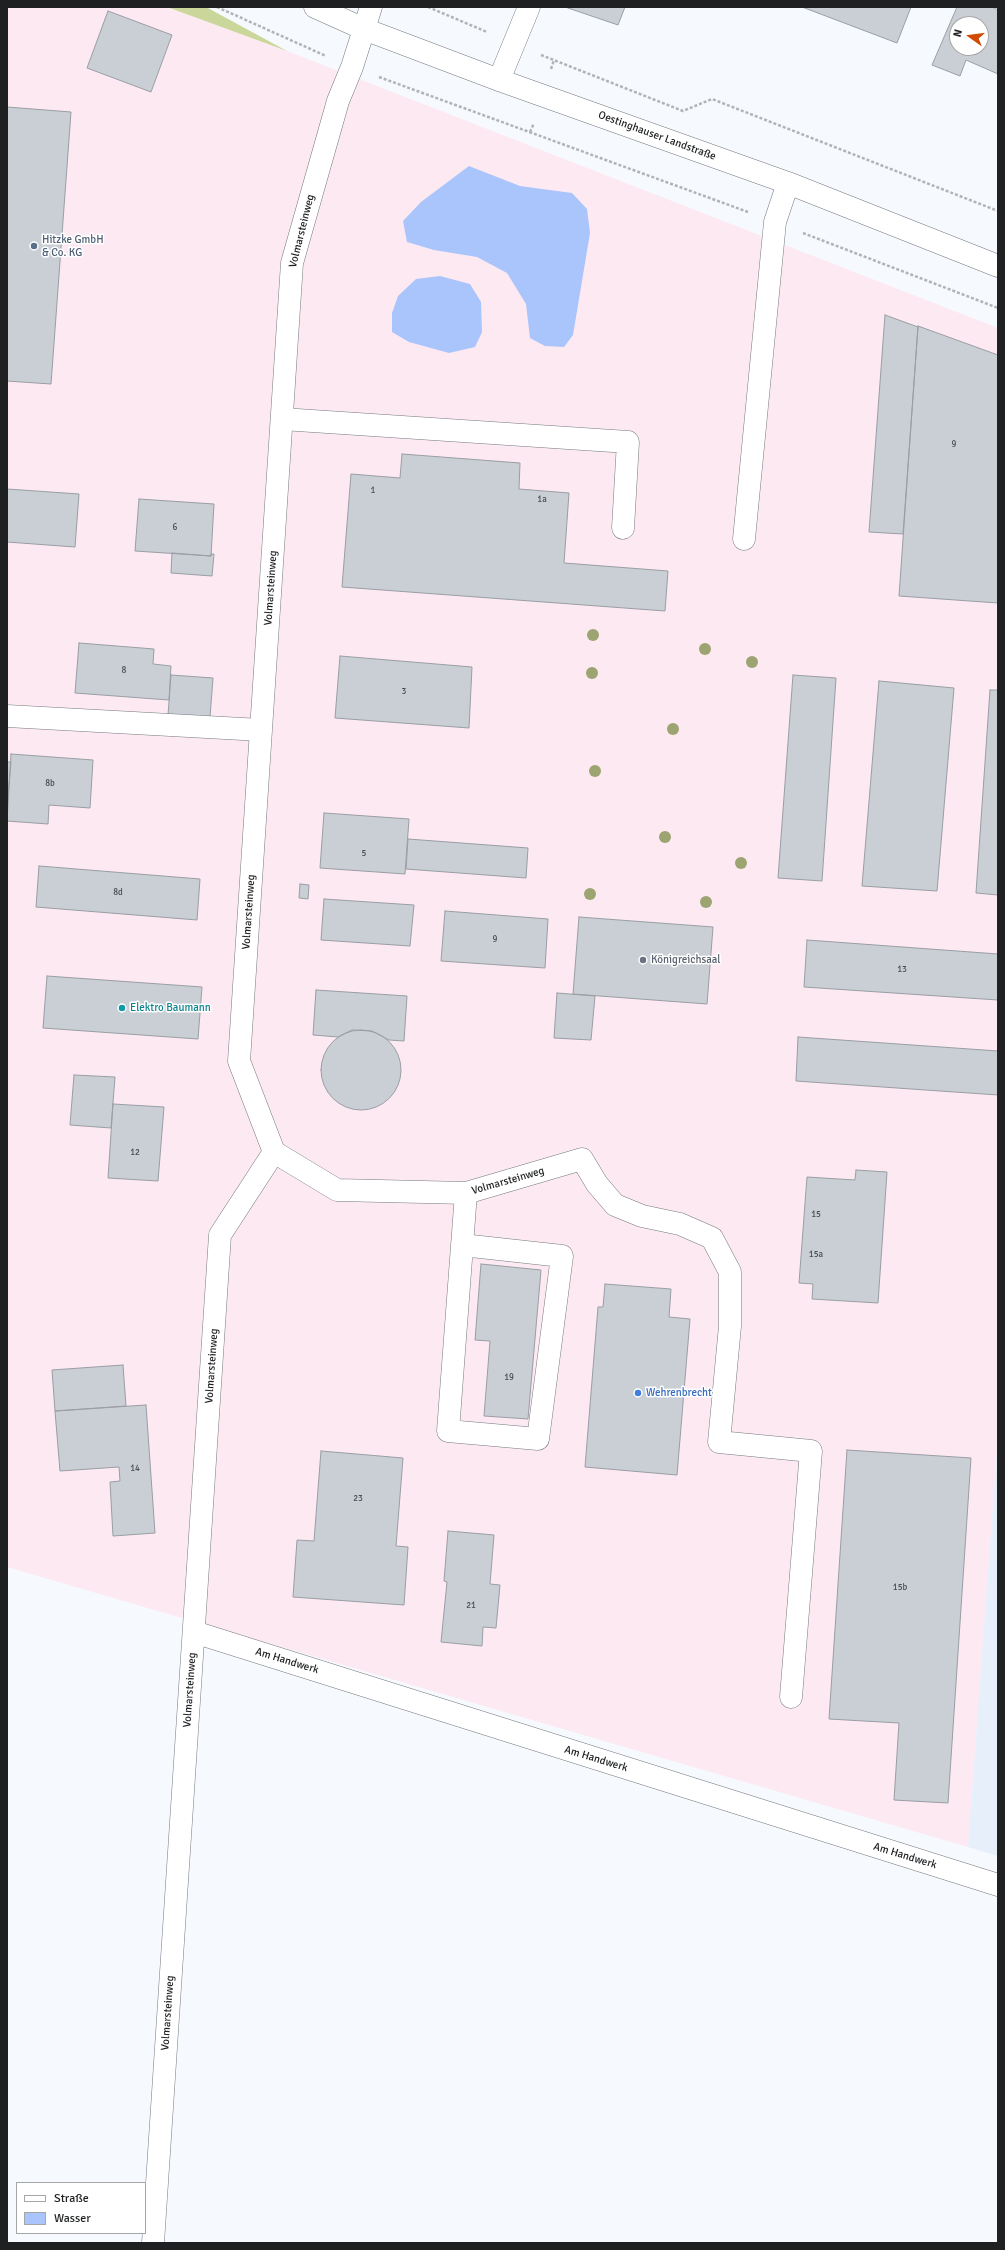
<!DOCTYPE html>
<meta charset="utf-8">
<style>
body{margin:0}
#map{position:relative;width:1005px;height:2250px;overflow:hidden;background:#f6f9fe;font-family:Signika,sans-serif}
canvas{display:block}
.frame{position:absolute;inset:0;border:8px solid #1e2022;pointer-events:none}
.legend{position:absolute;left:16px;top:2182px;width:130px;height:52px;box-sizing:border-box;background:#fff;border:1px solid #a5a6a7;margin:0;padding:5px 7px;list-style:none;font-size:12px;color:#1e2022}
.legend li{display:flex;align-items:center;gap:8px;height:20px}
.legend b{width:20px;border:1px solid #a5a6a7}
.north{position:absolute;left:949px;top:16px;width:40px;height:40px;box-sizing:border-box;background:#fff;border:1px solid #a5a6a7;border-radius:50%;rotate:284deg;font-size:11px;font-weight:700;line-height:16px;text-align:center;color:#1e2022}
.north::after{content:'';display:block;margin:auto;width:14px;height:18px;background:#d04b01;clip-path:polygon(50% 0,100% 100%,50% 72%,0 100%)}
</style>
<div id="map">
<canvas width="1005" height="2250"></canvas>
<div class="frame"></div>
<ul class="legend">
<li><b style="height:5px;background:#fff"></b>Straße</li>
<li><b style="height:11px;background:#a9c5fb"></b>Wasser</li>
</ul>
<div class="north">N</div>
</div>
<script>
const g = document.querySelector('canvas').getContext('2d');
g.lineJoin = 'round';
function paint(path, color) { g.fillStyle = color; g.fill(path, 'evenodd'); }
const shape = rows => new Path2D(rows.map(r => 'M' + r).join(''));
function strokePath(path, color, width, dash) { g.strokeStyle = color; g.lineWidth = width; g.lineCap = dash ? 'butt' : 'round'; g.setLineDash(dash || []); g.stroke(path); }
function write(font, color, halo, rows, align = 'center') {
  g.font = font + ' Signika,sans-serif'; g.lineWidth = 3; g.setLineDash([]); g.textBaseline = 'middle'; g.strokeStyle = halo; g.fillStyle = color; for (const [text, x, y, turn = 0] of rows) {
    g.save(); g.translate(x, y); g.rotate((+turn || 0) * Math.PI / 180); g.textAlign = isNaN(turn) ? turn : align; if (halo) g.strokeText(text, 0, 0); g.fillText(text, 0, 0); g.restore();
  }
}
const commercial = shape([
 [7,7,167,7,287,51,998,328,998,1436,968,1847,7,1567]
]);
const built = shape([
 [998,1436,998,1856,968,1847]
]);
const green = shape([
 [167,7,206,7,287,51]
]);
const water = shape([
 [469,166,520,186,572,193,587,209,590,233,573,335,564,347,545,346,530,338,526,304,507,273,477,257,434,250,407,242,403,221,421,202],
 [440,276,470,284,481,302,482,332,475,347,449,353,409,342,392,332,392,313,398,296,416,279]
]);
const building = shape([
 [565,7,625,7,618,25,565,7],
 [802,7,911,7,897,43,802,7],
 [957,7,992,7,998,10,998,74,966,60,960,76,932,65,957,7],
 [957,24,981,24,981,48,957,48,957,24],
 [108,11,172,35,151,92,87,68,108,11],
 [7,107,71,112,51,384,7,381,7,107],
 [885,315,918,327,903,534,869,532,885,315],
 [918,326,998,355,998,603,899,596,918,326],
 [402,454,520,463,519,489,569,493,564,563,668,571,665,611,342,587,351,474,400,478,402,454],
 [7,489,79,494,75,547,7,542,7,489],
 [139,499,214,504,211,556,135,551,139,499],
 [172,553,211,556,211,554,214,554,212,576,171,573,172,553],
 [79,643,154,649,153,664,171,666,169,700,75,693,79,643],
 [340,656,472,667,469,728,335,718,340,656],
 [171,675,213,678,210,717,168,715,171,675],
 [793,675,836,678,822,881,778,878,793,675],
 [879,681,954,688,937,891,862,886,879,681],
 [990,690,998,690,998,895,976,893,990,690],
 [11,754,93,760,90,808,49,805,48,824,7,821,11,754],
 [7,762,11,762,7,806,7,762],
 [324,813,409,819,405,874,320,868,324,813],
 [408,839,528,848,526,878,406,869,408,839],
 [39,866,200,879,197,920,36,907,39,866],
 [300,884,309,885,308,899,299,898,300,884],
 [324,899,414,905,410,946,321,940,324,899],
 [445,911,548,919,545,968,441,961,445,911],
 [579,917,713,927,707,1004,573,994,579,917],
 [807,940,998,954,998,1000,804,987,807,940],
 [47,976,202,987,198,1039,43,1028,47,976],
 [316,990,407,996,404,1041,389,1040,372,1031,352,1030,338,1037,313,1035,316,990],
 [557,993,595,996,591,1040,554,1038,557,993],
 '321 1070a40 40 0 1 1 80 0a40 40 0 1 1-80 0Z',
 [798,1037,998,1051,998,1095,796,1081,798,1037],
 [74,1075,115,1077,111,1128,70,1125,74,1075],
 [113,1104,164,1107,158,1181,108,1178,113,1104],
 [856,1170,887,1172,878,1303,812,1299,813,1284,799,1283,807,1177,855,1180,856,1170],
 [481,1264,541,1270,528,1419,484,1416,490,1341,475,1340,481,1264],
 [605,1284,671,1289,669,1317,690,1319,677,1475,585,1467,598,1307,603,1307,605,1284],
 [123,1365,126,1406,55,1411,52,1370,123,1365],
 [146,1405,155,1533,113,1536,110,1482,120,1481,119,1467,60,1471,55,1411,146,1405],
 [847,1450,971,1458,948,1803,894,1800,899,1723,829,1719,847,1450],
 [321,1451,403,1458,396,1546,408,1547,404,1605,293,1597,297,1540,314,1541,321,1451],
 [448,1531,494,1535,490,1584,500,1585,496,1628,483,1627,482,1646,441,1642,447,1582,444,1581,448,1531]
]);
const path = shape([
 [217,7,326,56],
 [428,7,487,32],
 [541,55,683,111,712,99,998,211],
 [551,69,554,60],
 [379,77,748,212],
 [530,132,534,123],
 [803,233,998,308]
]);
const minor = shape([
 [315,7,364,29,499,80,788,183,998,266],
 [371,7,352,67,338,101,292,263,239,1061,274,1152,337,1190,466,1193,582,1159,597,1184,615,1205,642,1216,680,1224,712,1238,730,1272,730,1326,719,1442,811,1451,791,1697],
 [499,80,529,7],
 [282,419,628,442,623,528],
 [744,539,775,222,788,183],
 [7,716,261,730],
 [462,1245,562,1256,538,1439,448,1431,466,1193],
 [194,1632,998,1885],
 [153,2243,220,1235,274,1152]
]);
const trees = [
 [593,635],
 [705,649],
 [752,662],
 [592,673],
 [673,729],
 [595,771],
 [665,837],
 [741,863],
 [590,894],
 [706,902]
];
const markers = [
 [34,246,4,"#5c6f8a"],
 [643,960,4,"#6b7280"],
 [122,1008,4,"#0f9aa8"],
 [638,1393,4,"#3f7fe0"]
];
const numberNames = [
 ["9",954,445],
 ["1",373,491],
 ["1a",542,500],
 ["6",175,528],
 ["8",124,671],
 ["3",404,692],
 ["8b",50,784],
 ["5",364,854],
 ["8d",118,893],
 ["9",495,940],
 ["13",902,970],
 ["12",135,1153],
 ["15",816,1215],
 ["15a",816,1255],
 ["19",509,1378],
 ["14",135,1469],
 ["23",358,1499],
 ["15b",900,1588],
 ["21",471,1606]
];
const streetNames = [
 ["Oestinghauser Landstraße",657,136,20],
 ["Volmarsteinweg",302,231,-76],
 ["Volmarsteinweg",271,588,-86],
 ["Volmarsteinweg",249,912,-86],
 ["Volmarsteinweg",508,1181,-16],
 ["Volmarsteinweg",212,1366,-86],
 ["Am Handwerk",287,1661,17],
 ["Volmarsteinweg",190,1690,-86],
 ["Am Handwerk",596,1759,17],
 ["Am Handwerk",905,1856,17],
 ["Volmarsteinweg",168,2013,-86]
];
const serviceNames = [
 ["Hitzke GmbH",42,240],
 ["& Co. KG",42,253]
];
const worshipNames = [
 ["Königreichsaal",651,960]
];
const cultureNames = [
 ["Elektro Baumann",130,1008]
];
const shopNames = [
 ["Wehrenbrecht",646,1393]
];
paint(commercial, '#fde9f1');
paint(built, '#e7effa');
paint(green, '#cbd79a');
paint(water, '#a9c5fb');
paint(building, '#cacfd6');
strokePath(building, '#9a9ea5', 1);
strokePath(minor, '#757a80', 23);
strokePath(path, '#b1b3b7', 2.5, [3, 2]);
strokePath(minor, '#fff', 22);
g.fillStyle = '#9ca472';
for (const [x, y] of trees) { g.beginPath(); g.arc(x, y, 6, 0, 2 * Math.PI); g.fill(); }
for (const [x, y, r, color] of markers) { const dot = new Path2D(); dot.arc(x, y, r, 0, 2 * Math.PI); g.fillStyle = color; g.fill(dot); strokePath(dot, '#fff', 1.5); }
write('9px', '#494c4f', null, numberNames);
write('11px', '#1e2022', '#fff', streetNames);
write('11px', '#4e5e75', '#fff', serviceNames, 'left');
write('11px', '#5b616d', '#fff', worshipNames, 'left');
write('11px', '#0d838f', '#fff', cultureNames, 'left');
write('11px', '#366cbe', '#fff', shopNames, 'left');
</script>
